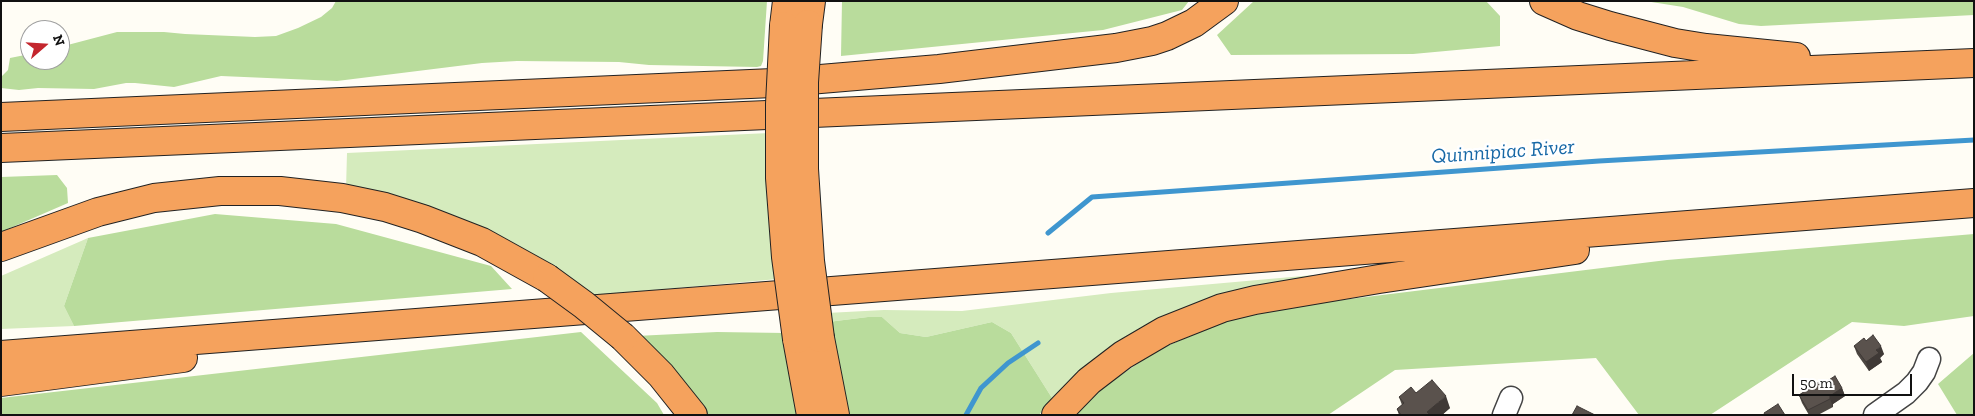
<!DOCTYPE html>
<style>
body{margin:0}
#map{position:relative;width:1975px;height:416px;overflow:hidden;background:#fffdf5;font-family:"Zilla Slab",serif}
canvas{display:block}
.frame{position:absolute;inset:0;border:2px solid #111;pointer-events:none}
.north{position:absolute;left:20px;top:20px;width:50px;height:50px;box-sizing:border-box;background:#fff;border:1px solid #a0a0a0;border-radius:50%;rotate:71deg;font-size:14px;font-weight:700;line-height:20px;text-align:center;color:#111}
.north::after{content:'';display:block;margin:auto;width:18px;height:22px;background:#c4262e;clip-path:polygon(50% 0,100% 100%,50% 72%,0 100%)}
.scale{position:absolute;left:1792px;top:374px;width:120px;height:22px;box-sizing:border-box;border:2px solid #111;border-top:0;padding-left:6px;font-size:15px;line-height:18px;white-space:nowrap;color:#111;-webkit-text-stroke:4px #fff;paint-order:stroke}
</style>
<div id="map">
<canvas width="1975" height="416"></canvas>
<div class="frame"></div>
<div class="north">N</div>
<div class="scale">50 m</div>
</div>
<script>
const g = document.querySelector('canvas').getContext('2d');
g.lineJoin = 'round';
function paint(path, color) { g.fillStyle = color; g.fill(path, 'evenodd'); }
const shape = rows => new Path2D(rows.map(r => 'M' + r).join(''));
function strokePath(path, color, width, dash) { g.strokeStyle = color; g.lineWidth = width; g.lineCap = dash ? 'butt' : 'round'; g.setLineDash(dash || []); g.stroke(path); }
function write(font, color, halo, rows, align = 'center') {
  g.font = font + ' "Zilla Slab",serif'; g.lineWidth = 5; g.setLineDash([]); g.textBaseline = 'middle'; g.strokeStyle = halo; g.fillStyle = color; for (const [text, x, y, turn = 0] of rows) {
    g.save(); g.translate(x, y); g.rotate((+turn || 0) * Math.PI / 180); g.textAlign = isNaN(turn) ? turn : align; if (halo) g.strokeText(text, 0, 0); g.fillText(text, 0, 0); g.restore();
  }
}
const green = shape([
 [769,133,778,279,587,296,346,189,347,153],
 [88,238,64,306,74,326,1,329,1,276],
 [1314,275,1314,281,1175,313,1097,356,1052,398,1011,333,992,322,926,337,900,333,882,317,868,317,828,322,827,313,884,310,962,311,1111,293]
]);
const forest = shape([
 [336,1,767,1,763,61,761,66,757,67,649,65,619,62,517,61,482,63,337,81,221,76,174,87,135,83,126,83,94,89,38,88,19,90,1,88,1,77,8,70,10,58,30,54,30,60,60,60,60,47,117,32,164,32,185,34,255,37,276,36,298,28,321,17,332,8],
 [842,1,1189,1,1182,10,1103,30,841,56],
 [1254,1,1486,1,1500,16,1500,46,1413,54,1231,55,1217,35],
 [1645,1,1974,1,1974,15,1761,26,1739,24,1683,7],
 [57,175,67,188,68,203,1,232,1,177],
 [215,214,336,224,491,266,512,289,74,326,64,306,88,238],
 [1974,234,1974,316,1904,326,1852,322,1710,415,1639,415,1596,358,1395,370,1328,415,1071,415,1108,384,1156,351,1244,312,1667,260],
 [868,317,882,317,900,333,926,337,992,322,1011,333,1052,398,1039,415,844,415,828,322],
 [581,332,657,403,664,415,1,415,1,398],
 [717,332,785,333,800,415,706,415,636,336],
 [1974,353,1974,415,1957,415,1938,384]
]);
const stream = shape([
 [1048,233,1092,197,1599,161,1974,140],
 [966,415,981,388,1008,363,1038,343]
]);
const minor = shape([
 [1504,415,1511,398],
 [1875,415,1906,393,1917,382,1924,372,1929,359]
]);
const highway = shape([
 [1544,1,1578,16,1610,26,1675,43,1706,48,1796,57],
 [808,24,811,1],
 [784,26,787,1],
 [1,117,773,83,939,69,1116,48,1152,41,1167,36,1194,23,1224,1],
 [1,148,1974,63],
 [1,247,98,212,154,198,220,191,280,191,342,198,385,207,423,219,482,242,547,278],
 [623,337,661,375,693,415],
 [820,338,835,415],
 [797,339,811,415],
 [1,355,1974,203],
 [1,382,183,358],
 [1056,415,1089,381,1123,355,1164,331,1222,308,1255,300,1379,279,1575,250]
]);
const highwayBridge = shape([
 [808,24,804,82,804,169,810,261,820,338],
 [784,26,780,104,780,178,786,257,797,339],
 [547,278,584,305,623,337]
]);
const wall = shape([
 [1866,341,1884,354,1880,358,1882,362,1869,371,1857,354,1854,346],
 [1821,385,1842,388,1845,396,1833,404,1833,407,1818,415,1809,415,1802,403,1799,395],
 [1416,393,1450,408,1442,415,1399,415,1397,409,1402,405,1399,397]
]);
const shadedWall = shape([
 [1881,346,1884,354,1880,358,1882,362,1869,371,1866,362,1876,350],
 [1842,388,1845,396,1833,404,1833,407,1830,399,1830,396],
 [1446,396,1450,408,1442,415,1428,415,1427,412]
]);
const building = shape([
 [1873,335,1881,346,1876,350,1879,353,1866,362,1854,346,1864,338,1866,341,1873,335],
 [1835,376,1842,388,1830,396,1830,399,1808,410,1799,395,1819,382,1821,385,1835,376],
 [1432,380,1446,396,1427,412,1429,414,1428,415,1401,415,1397,409,1404,403,1399,397,1411,387,1416,393,1432,380],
 [1778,404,1785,415,1765,415,1764,413,1778,404],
 [1577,406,1595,415,1572,415,1577,406]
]);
const waterNames = [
 ["Quinnipiac River",1503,152,-4]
];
paint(green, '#d5ebbd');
paint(forest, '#b9dc9c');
strokePath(stream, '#3f96cf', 5);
strokePath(minor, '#444', 25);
strokePath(highway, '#222', 30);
strokePath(minor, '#fff', 22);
strokePath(highway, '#f5a25d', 28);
strokePath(highwayBridge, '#222', 30, []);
strokePath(highwayBridge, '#f5a25d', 28);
paint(wall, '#4d4742');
paint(shadedWall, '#3f3936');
paint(building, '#5a524d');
strokePath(building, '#3f3936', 1);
write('italic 21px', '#1768a6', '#fff', waterNames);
</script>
